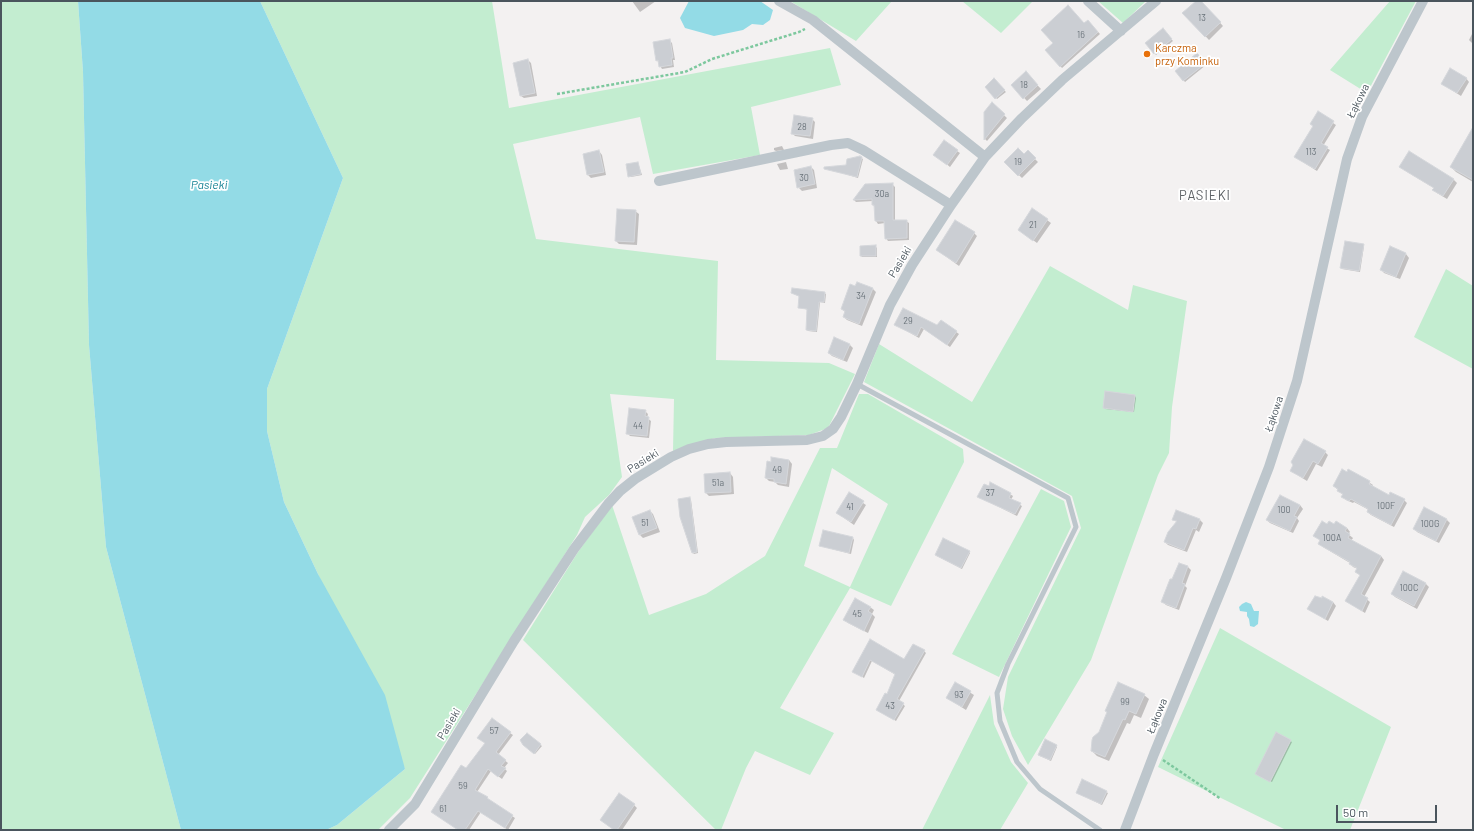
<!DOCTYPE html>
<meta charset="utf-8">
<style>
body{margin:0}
#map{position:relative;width:1474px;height:831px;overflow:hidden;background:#f3f1f1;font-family:Barlow,sans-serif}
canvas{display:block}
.frame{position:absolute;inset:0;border:2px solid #4a555d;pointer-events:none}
.scale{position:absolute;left:1336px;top:805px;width:101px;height:18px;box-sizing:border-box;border:2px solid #4a555d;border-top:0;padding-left:5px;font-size:12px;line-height:14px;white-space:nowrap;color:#4a555d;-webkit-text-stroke:3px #fff;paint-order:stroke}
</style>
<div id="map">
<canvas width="1474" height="831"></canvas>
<div class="frame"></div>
<div class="scale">50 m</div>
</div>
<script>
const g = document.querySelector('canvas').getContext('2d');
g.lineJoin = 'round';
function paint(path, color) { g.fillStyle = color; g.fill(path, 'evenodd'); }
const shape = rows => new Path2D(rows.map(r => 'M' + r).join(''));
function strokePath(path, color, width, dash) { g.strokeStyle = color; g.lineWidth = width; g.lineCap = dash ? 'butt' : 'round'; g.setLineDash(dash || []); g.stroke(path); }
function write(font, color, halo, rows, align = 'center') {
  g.font = font + ' Barlow,sans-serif'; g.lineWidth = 3.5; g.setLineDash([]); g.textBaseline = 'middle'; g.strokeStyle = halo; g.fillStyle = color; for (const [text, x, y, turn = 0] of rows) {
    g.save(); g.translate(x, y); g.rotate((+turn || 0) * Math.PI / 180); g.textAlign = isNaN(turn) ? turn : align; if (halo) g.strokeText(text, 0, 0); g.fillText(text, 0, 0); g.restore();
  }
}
const green = shape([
 [1,1,78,1,83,72,89,345,106,547,181,830,1,830],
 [260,1,492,1,509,108,830,48,841,85,751,107,760,155,653,174,640,117,513,144,536,239,718,261,716,360,829,363,855,374,828,428,809,435,715,438,673,451,674,399,610,394,622,477,609,495,585,517,577,535,410,798,378,830,326,830,337,825,405,769,318,574,284,502,267,431,267,389,343,178],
 [790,1,892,1,856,41],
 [962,1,1033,1,1001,33],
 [1098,1,1146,1,1123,23],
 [1390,1,1416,1,1367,93,1330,70],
 [1050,266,1128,310,1133,285,1187,301,1172,407,1169,453,1158,475,1091,660,1028,765,1012,736,1003,709,1008,677,1081,528,1072,496,864,382,879,344,972,402],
 [1446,269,1473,286,1473,369,1414,337],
 [859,394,868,394,963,449,964,462,891,606,850,588,780,708,834,733,810,775,755,751,746,768,721,830,716,830,523,640,578,552,612,505,649,615,706,594,765,556,820,448,837,448],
 [832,468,888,504,850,587,804,566],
 [1041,489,1064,501,1071,527,999,677,952,654],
 [1220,628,1391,727,1350,830,1286,830,1158,767],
 [990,695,994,724,1011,762,1028,783,1000,830,922,830]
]);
const water = shape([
 [78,1,260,1,343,178,267,389,267,431,284,502,318,574,385,695,405,769,337,825,326,830,181,830,106,547,89,345,83,72],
 [689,1,760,1,773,10,770,20,763,25,752,24,743,30,714,36,685,28,680,18],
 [1246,602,1251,604,1254,611,1259,611,1258,624,1254,627,1250,626,1249,619,1247,616,1247,612,1240,611,1239,607,1242,604]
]);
const shadow = shape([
 [632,1,656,1,640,12],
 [1198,1,1200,1,1223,26,1209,40,1184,13],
 [1088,21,1100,34,1062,68,1046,50],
 [1163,29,1173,41,1156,55,1146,43],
 [1473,32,1473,44,1469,40],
 [669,40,672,43,675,60,673,60,674,67,662,69,657,60],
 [1197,54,1206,65,1185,82,1176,71],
 [528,60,531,63,537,96,524,98,521,96],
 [1026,73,1041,89,1027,101,1012,85],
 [1466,78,1469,82,1461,96,1442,84],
 [994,80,1006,92,997,99,986,87],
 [992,104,1007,118,987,141,985,139,985,112],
 [1318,113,1336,125,1323,146,1330,150,1317,171,1298,159,1314,126],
 [812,119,815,122,813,139,795,136,792,133],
 [1473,139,1473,182,1456,172,1451,167],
 [782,146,784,150,776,151,774,150,774,148],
 [599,151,602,155,606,175,591,178,588,175],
 [957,151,960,153,950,167,938,157],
 [1028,152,1038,162,1022,178,1005,162,1024,155],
 [860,157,863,159,858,178,825,168,846,166],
 [786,162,788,169,780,170,777,164],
 [638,163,642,175,631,177,629,176],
 [811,167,814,170,817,188,802,191,798,187],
 [1404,170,1453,179,1457,183,1447,199,1437,193,1434,190,1434,188],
 [892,184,895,187,895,221,906,221,909,223,909,240,888,241,886,238,885,223,878,224,876,221,875,207,873,205,873,201,856,202,854,200],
 [635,211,639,214,637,245,619,244,616,241],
 [1047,220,1051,223,1037,243,1019,230],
 [974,233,977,236,959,266,937,250],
 [1363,245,1364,246,1360,272,1342,269,1341,268],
 [875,246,877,248,877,257,862,257,861,256],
 [1390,248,1406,254,1409,258,1400,279,1384,273,1381,269],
 [858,283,873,289,876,292,862,326,847,320,844,317,846,313,842,309],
 [792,293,824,293,826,294,825,303,820,302,817,332,808,331,807,330,808,310,799,307,800,297],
 [941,321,959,334,950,347,924,329,919,338,896,325,937,326],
 [850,345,853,348,847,362,832,356,829,353],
 [1106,393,1135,396,1136,398,1134,412,1105,409,1104,407],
 [645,411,648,414,647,418,651,421,649,438,630,436,628,434],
 [1325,452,1328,455,1322,467,1316,464,1307,481,1291,471],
 [772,458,789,460,792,464,789,487,778,485,775,482,769,481,766,478],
 [730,473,733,477,734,494,709,496,706,493],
 [1370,483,1373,485,1372,487,1389,496,1404,500,1407,503,1394,527,1371,515,1368,512,1369,510,1354,502,1353,503,1346,500,1343,496,1343,495,1334,486,1367,489],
 [850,494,866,505,854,525,837,513],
 [1010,494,1013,496,1011,500,1022,506,1017,516,979,497],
 [690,498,691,500,698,553,694,554,693,553],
 [1300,505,1303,509,1297,518,1299,521,1293,533,1270,523,1267,520],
 [1425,508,1447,520,1450,523,1439,543,1417,532,1414,528],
 [650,511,653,514,660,532,643,538,640,535,633,518],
 [1174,519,1200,520,1203,523,1199,532,1196,530,1187,552,1168,545,1165,542,1177,523],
 [1328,525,1347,528,1350,532,1348,534,1353,538,1351,541,1381,556,1384,560,1364,597,1370,602,1365,613,1346,601,1361,576,1356,572,1358,569,1353,567,1350,563,1323,547,1319,544,1321,541,1315,536],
 [853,538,854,540,851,554,820,546],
 [969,552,970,553,962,569,937,556],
 [1179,564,1188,567,1191,570,1185,586,1187,588,1179,610,1166,605,1163,602],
 [1403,572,1426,584,1429,587,1417,609,1395,597,1392,594],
 [1333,602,1336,606,1328,621,1308,609],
 [870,607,874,610,872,614,875,617,868,633,848,623,845,620],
 [870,640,905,660,924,651,926,653,899,701,905,706,896,721,879,711,888,695,896,675,872,661,864,678,854,672],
 [955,683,974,695,966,710,947,698],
 [1144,695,1149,699,1141,718,1134,715,1130,724,1127,723,1109,761,1097,756,1092,751,1100,733],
 [510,733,513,735,498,755,508,763,504,768,507,771,502,779,491,771,477,792,487,798,489,801,515,818,508,830,481,812,469,830,458,830,466,769,486,744,481,740],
 [527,734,542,746,535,754,526,746],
 [1290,741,1292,742,1272,782,1258,775],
 [1056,746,1057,747,1051,761,1040,756],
 [1106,792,1108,793,1102,805,1077,793],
 [634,805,637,808,622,830,614,830,601,820]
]);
const building = shape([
 [1196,1,1201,1,1221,22,1205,37,1182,13,1196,1],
 [1068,5,1084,23,1088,20,1098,32,1060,67,1045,50,1053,43,1041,30,1068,5],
 [1163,28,1172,39,1154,54,1145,43,1163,28],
 [670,39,673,58,671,58,672,65,659,67,658,60,656,61,653,42,670,39],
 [1197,53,1206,63,1183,81,1175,71,1197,53],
 [528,59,535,93,520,96,513,63,528,59],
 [1450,68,1467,78,1457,93,1441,84,1450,68],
 [1026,71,1038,85,1023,99,1011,85,1026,71],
 [994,78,1005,90,995,99,985,87,994,78],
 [992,102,1005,114,984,140,984,112,992,102],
 [1318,111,1334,121,1321,143,1328,147,1315,169,1294,157,1313,126,1310,124,1318,111],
 [794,115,813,118,810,136,791,134,794,115],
 [1473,127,1473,180,1450,167,1473,127],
 [944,140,958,150,947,165,933,155,944,140],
 [1018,148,1024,154,1028,150,1036,158,1018,176,1004,162,1018,148],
 [599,150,604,172,587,175,583,154,599,150],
 [1409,151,1454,179,1443,196,1432,190,1434,188,1399,167,1409,151],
 [860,156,862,157,857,177,824,169,824,167,846,165,847,159,860,156],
 [638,162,641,174,628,177,626,164,638,162],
 [811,166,815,184,797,188,794,170,811,166],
 [893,183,893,220,907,220,907,238,885,239,884,221,875,221,874,205,872,205,872,199,853,200,865,184,893,183],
 [1032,208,1048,219,1033,241,1018,230,1032,208],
 [617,209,636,210,634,242,615,241,617,209],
 [955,220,975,232,956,263,936,250,955,220],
 [1345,241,1364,244,1359,271,1340,268,1345,241],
 [876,245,876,256,860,256,860,246,876,245],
 [1390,246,1406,253,1396,277,1380,270,1390,246],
 [857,282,873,288,859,324,843,317,845,311,841,309,850,284,855,286,857,282],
 [792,288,825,292,824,302,819,302,816,331,806,330,807,309,798,308,799,296,791,293,792,288],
 [903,308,937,325,941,320,957,331,947,345,921,327,917,336,894,325,903,308],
 [834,337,850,344,843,360,828,353,834,337],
 [1105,391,1135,395,1133,412,1103,408,1105,391],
 [629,408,646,410,645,416,649,417,647,436,626,434,629,408],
 [1304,439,1326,451,1318,464,1313,461,1303,478,1290,471,1293,465,1291,462,1304,439],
 [771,457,789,460,786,484,774,482,774,479,765,478,767,461,771,462,771,457],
 [1342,469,1347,472,1348,469,1370,481,1369,484,1389,495,1390,492,1405,499,1391,525,1367,512,1368,509,1351,499,1349,501,1341,497,1343,494,1337,491,1338,489,1333,486,1342,469],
 [730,472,731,492,705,493,704,474,730,472],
 [990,482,1011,493,1009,498,1021,503,1015,514,977,497,984,484,989,486,990,482],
 [849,492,864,501,851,522,836,513,849,492],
 [1280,495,1300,505,1294,516,1297,517,1290,531,1266,520,1280,495],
 [690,497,697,552,692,553,680,517,678,499,690,497],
 [1424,507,1447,519,1436,541,1413,529,1424,507],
 [650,510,657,528,639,535,632,517,650,510],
 [1176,510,1200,519,1196,529,1193,528,1184,550,1164,542,1168,532,1177,521,1172,520,1176,510],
 [1322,521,1327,524,1329,521,1334,524,1336,521,1347,528,1345,531,1350,534,1348,538,1381,556,1361,594,1368,598,1362,611,1345,601,1360,575,1355,572,1357,568,1349,564,1350,562,1318,544,1320,540,1313,536,1322,521],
 [823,530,853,537,849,553,819,546,823,530],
 [943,538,970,551,961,568,935,555,943,538],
 [1179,563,1188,566,1182,583,1185,584,1176,608,1161,602,1170,579,1172,579,1179,563],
 [1403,571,1426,583,1414,606,1391,594,1403,571],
 [1315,596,1322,598,1322,596,1333,602,1325,619,1307,609,1315,596],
 [855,598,871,607,868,611,872,614,864,631,843,620,855,598],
 [870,639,904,659,913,644,925,650,897,699,904,703,894,720,876,710,885,693,887,694,895,674,870,660,862,677,852,672,870,639],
 [955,682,971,691,962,707,946,698,955,682],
 [1118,682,1145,694,1136,714,1129,711,1125,720,1123,719,1105,757,1091,751,1092,740,1093,737,1099,732,1107,712,1105,711,1118,682],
 [492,718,511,732,496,752,506,760,501,766,506,768,498,777,488,769,475,790,488,797,487,798,513,815,505,828,478,811,465,830,458,830,431,812,461,765,466,768,485,743,477,738,492,718],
 [1276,732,1291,740,1270,782,1255,774,1276,732],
 [527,733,541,744,534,754,523,745,520,740,527,733],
 [1045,739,1057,745,1050,760,1038,755,1045,739],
 [1082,779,1107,791,1101,804,1076,793,1082,779],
 [619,793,635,804,617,830,614,830,600,820,619,793]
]);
const path = shape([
 [557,94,685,72,712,59,799,32,805,29],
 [1163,760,1221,799]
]);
const service = shape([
 [857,384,1068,498,1076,527,1008,664,997,693,1000,721,1017,762,1040,789,1100,830]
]);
const minor = shape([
 [779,1,813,20,985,157],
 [1088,1,1121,31],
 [659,181,831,145,848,143,863,150,951,205],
 [389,830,415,804,514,641,574,549,608,504,620,491,635,479,671,457,689,449,708,444,726,442,807,440,823,436,833,429,841,417,857,384,890,305,912,265,951,205,985,157,1022,118,1062,80,1156,1],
 [1125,830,1154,754,1226,578,1269,467,1297,381,1347,159,1362,117,1423,1]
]);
const markers = [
 [1147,54,4,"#e8710a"]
];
const numberNames = [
 ["13",1202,18],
 ["16",1081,35],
 ["18",1024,85],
 ["28",802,127],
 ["113",1311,152],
 ["19",1018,162],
 ["30",804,178],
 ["30a",882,194],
 ["21",1033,225],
 ["34",861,296],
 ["29",908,321],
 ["44",638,426],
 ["49",777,470],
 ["51a",718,483],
 ["37",990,493],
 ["100F",1386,506],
 ["41",850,507],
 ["100",1284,510],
 ["51",645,523],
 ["100G",1430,524],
 ["100A",1332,538],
 ["100C",1409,588],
 ["45",857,614],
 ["93",959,695],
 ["99",1125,702],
 ["43",890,706],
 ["57",494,731],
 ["59",463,786],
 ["61",443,809]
];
const foodNames = [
 ["Karczma",1155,48],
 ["przy Kominku",1155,61]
];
const streetNames = [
 ["Łąkowa",1358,101,-64],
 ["Pasieki",900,262,-59],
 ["Łąkowa",1274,414,-72],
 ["Pasieki",643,461,-32],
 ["Łąkowa",1157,716,-68],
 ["Pasieki",449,724,-59]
];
const waterNames = [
 ["Pasieki",209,185]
];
const quarterNames = [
 ["PASIEKI",1205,196]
];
paint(green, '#c3edd0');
paint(water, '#93dbe6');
paint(shadow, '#0003');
paint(building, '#cbced3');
strokePath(building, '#d5d7db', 1);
strokePath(path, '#7dc89e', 2.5, [3, 2]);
strokePath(service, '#bdc6cc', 5);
strokePath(minor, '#bdc6cc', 10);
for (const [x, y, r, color] of markers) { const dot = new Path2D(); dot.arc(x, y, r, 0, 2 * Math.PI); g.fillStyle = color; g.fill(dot); strokePath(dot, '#fff', 1.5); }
write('9px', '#6a737a', null, numberNames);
write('11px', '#c56008', '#fff', foodNames, 'left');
write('11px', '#4a555d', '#fff', streetNames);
write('italic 12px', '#168294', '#fff', waterNames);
g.letterSpacing = '1px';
write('13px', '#5d6165', '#fff', quarterNames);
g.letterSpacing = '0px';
</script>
